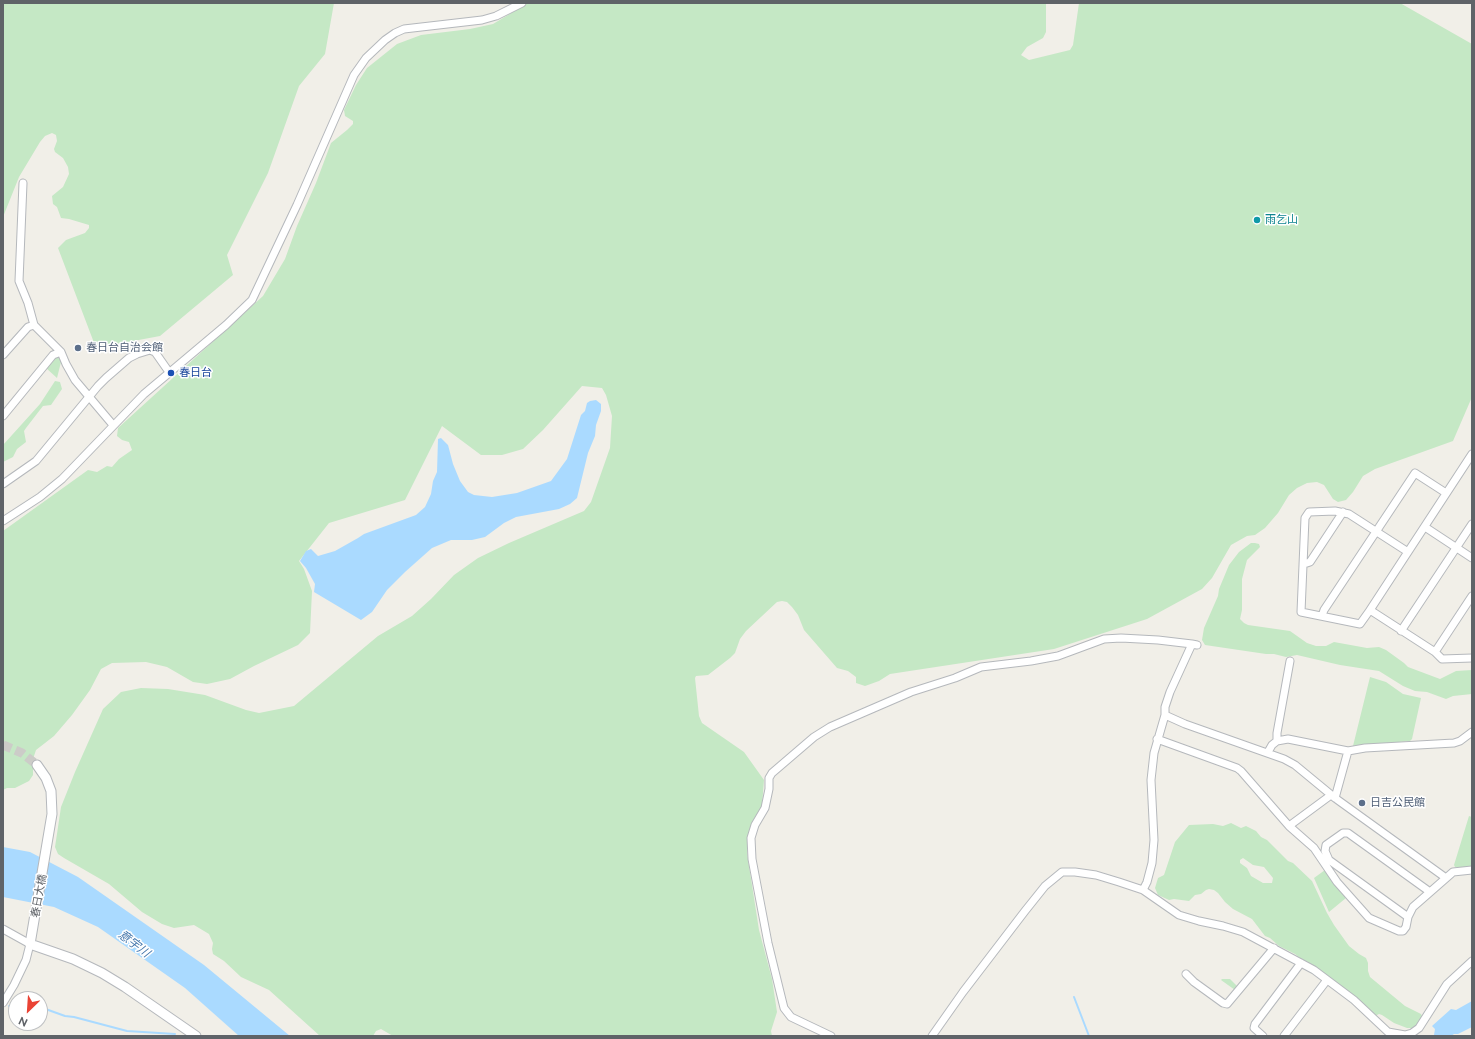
<!DOCTYPE html>
<meta charset="utf-8">
<style>
body{margin:0}
#map{position:relative;width:1475px;height:1039px;overflow:hidden;background:#f1efe8;font-family:Raleway,sans-serif}
canvas{display:block}
.frame{position:absolute;inset:0;border:4px solid #5f6368;pointer-events:none}
.north{position:absolute;left:8px;top:991px;width:40px;height:40px;box-sizing:border-box;background:#fff;border:1px solid #bfc1c3;border-radius:50%;rotate:205deg;font-size:11px;font-weight:700;line-height:16px;text-align:center;color:#5f6368}
.north::after{content:'';display:block;margin:auto;width:14px;height:18px;background:#ea4335;clip-path:polygon(50% 0,100% 100%,50% 72%,0 100%)}
</style>
<div id="map">
<canvas width="1475" height="1039"></canvas>
<div class="frame"></div>
<div class="north">N</div>
</div>
<script>
const g = document.querySelector('canvas').getContext('2d');
g.lineJoin = 'round';
function paint(path, color) { g.fillStyle = color; g.fill(path, 'evenodd'); }
const shape = rows => new Path2D(rows.map(r => 'M' + r).join(''));
function strokePath(path, color, width, dash) { g.strokeStyle = color; g.lineWidth = width; g.lineCap = dash ? 'butt' : 'round'; g.setLineDash(dash || []); g.stroke(path); }
function write(font, color, halo, rows, align = 'center') {
  g.font = font + ' Raleway,"Noto Sans JP",sans-serif'; g.lineWidth = 3; g.setLineDash([]); g.textBaseline = 'middle'; g.strokeStyle = halo; g.fillStyle = color; for (const [text, x, y, turn = 0] of rows) {
    g.save(); g.translate(x, y); g.rotate((+turn || 0) * Math.PI / 180); g.textAlign = isNaN(turn) ? turn : align; if (halo) g.strokeText(text, 0, 0); g.fillText(text, 0, 0); g.restore();
  }
}
const green = shape([
 [3,3,334,3,325,54,299,86,268,173,227,255,233,275,160,336,96,348,58,248,66,240,85,233,89,228,89,225,69,219,61,218,57,207,53,204,52,196,63,187,69,174,68,167,63,158,55,152,54,149,57,141,56,135,52,133,45,136,40,142,19,177,3,217],
 [528,3,1046,3,1046,32,1043,38,1027,47,1021,55,1029,60,1070,50,1073,45,1079,3,1400,3,1472,44,1472,397,1453,441,1375,469,1363,476,1353,492,1346,500,1338,502,1333,499,1324,485,1317,482,1307,483,1297,488,1289,495,1278,513,1265,528,1255,535,1247,536,1231,545,1212,578,1202,589,1147,619,1054,649,890,674,879,681,865,686,856,683,856,677,848,671,837,668,804,630,798,615,792,607,787,602,782,601,777,602,746,631,740,639,735,653,730,658,708,675,696,676,695,678,699,716,702,723,744,752,764,780,762,806,752,822,747,840,747,853,759,930,772,979,777,1012,771,1031,772,1036,393,1036,381,1029,376,1031,373,1036,320,1036,269,990,241,977,224,961,213,954,212,949,213,943,209,934,194,925,174,928,162,924,142,912,109,884,64,858,58,854,55,847,61,807,75,772,103,709,121,692,141,688,168,689,205,695,246,710,259,713,294,706,378,636,412,616,431,599,454,575,478,558,509,543,584,511,591,502,610,448,612,416,606,395,602,388,582,386,543,430,523,449,502,455,481,455,442,426,405,500,329,523,299,561,304,569,312,591,310,633,298,645,254,666,230,679,207,684,193,682,167,667,146,662,112,663,101,669,90,690,72,715,54,736,36,750,33,759,33,775,29,781,15,788,7,788,3,790,3,531,88,470,97,472,107,466,112,467,119,459,132,450,129,442,122,440,117,436,118,428,263,296,285,259,297,226,316,183,331,143,347,130,353,124,353,121,345,116,344,110,356,85,367,68,397,44,421,35,470,29,493,24],
 [55,357,60,357,61,362,57,378,46,368],
 [55,381,60,382,62,389,51,405,43,406,26,428,24,431,26,442,17,449,13,457,3,462,3,445,40,404],
 [1251,543,1255,543,1259,544,1260,547,1247,560,1242,579,1242,610,1240,619,1244,623,1248,625,1290,631,1307,643,1316,646,1326,646,1334,642,1367,648,1379,647,1386,650,1404,663,1408,667,1440,679,1456,671,1472,670,1472,694,1453,696,1446,699,1427,692,1415,691,1403,686,1379,671,1340,665,1297,655,1286,657,1274,654,1266,654,1205,645,1202,640,1204,628,1218,596,1219,589,1229,565,1239,552],
 [1370,677,1386,682,1403,694,1421,698,1412,739,1410,741,1353,746],
 [1469,816,1472,817,1472,867,1455,867,1454,865],
 [1231,823,1241,828,1246,826,1256,831,1261,837,1267,840,1288,861,1293,863,1312,881,1327,913,1334,925,1349,946,1359,954,1366,958,1368,963,1368,971,1370,977,1405,1006,1421,1014,1423,1018,1419,1024,1413,1028,1407,1028,1394,1023,1382,1015,1379,1014,1375,1016,1295,954,1279,946,1270,938,1265,936,1252,919,1233,909,1225,902,1218,893,1214,890,1209,889,1206,890,1201,894,1195,895,1189,901,1174,899,1169,900,1158,895,1155,888,1158,878,1164,875,1175,842,1189,825,1213,824,1223,826],
 [1243,858,1253,865,1264,867,1273,878,1272,883,1263,883,1251,876,1247,868,1240,863,1240,860],
 [1325,870,1346,898,1329,912,1314,878],
 [1222,979,1230,979,1238,987,1235,990,1221,980]
]);
const water = shape([
 [596,400,601,404,601,411,596,425,595,436,588,453,577,498,570,504,559,509,516,517,504,523,485,537,472,540,451,540,432,548,405,572,387,590,372,612,361,620,314,592,315,584,306,568,300,561,306,551,311,549,318,556,335,551,358,538,364,534,416,515,425,507,431,494,433,481,437,472,438,439,441,438,448,445,453,464,460,481,468,492,474,495,492,497,517,493,551,481,567,459,581,415,585,411,587,403,590,401],
 [3,847,30,852,78,877,204,965,290,1036,239,1036,185,988,98,927,54,907,3,897],
 [1472,1001,1472,1027,1458,1034,1454,1034,1451,1036,1432,1036,1434,1035,1435,1029,1432,1026,1451,1009,1456,1010]
]);
const stream = shape([
 [1074,997,1089,1036],
 [9,1006,16,1009],
 [40,1007,65,1016,74,1017,127,1031,175,1034]
]);
const tertiaryTunnel = shape([
 [3,745,22,753,37,765]
]);
const minor = shape([
 [23,183,19,281,28,303,34,325,61,352,66,364,75,380,113,425],
 [3,355,28,327,34,325],
 [3,416,53,355,61,352],
 [3,484,36,461,98,386,106,378,129,358,137,354,150,350,155,352,169,372],
 [3,521,40,497,62,479,144,394,226,325,252,300,297,205,354,75,366,58,385,40,395,33,404,29,482,20,496,16,522,3],
 [1425,527,1472,558],
 [1408,552,1349,514,1335,511,1309,512,1305,518,1301,612,1360,624,1370,610,1472,454],
 [1304,564,1310,562,1343,512],
 [1370,610,1435,652,1442,659,1472,658],
 [1322,616,1324,610,1415,473,1446,493],
 [1401,631,1472,524],
 [1435,652,1472,596],
 [1165,715,1165,707,1170,692,1192,644,1197,645],
 [1157,739,1237,768,1241,771,1289,826],
 [1277,741,1288,739,1348,751,1365,748,1454,743,1460,741,1472,732],
 [1348,751,1335,798,1446,878],
 [1268,752,1272,745,1277,741,1277,733,1290,661],
 [1331,795,1289,826,1314,848,1337,882,1369,918,1399,931,1403,931,1406,927,1408,917,1413,907,1453,872,1472,870],
 [1143,890,1147,882,1152,863,1154,840,1151,780,1154,753,1165,715,1185,724,1284,759,1295,765,1335,798],
 [1408,917,1329,860,1325,851,1326,845,1343,833,1348,833,1430,892],
 [3,929,30,944,26,960,14,985,3,1003],
 [1186,974,1194,982,1223,1003,1227,1004,1274,948],
 [831,1036,791,1017,784,1008,768,943,752,859,751,838,755,825,765,808,769,789,769,778,772,773,814,737,830,727,911,692,955,678,981,667,1031,661,1058,656,1104,639,1121,638,1158,640,1192,644],
 [932,1036,963,992,1025,911,1045,886,1062,872,1075,872,1096,875,1119,882,1143,890,1179,915,1199,921,1223,926,1243,932,1314,970,1354,1000,1388,1032,1405,1035,1412,1033,1419,1028,1447,984,1472,961],
 [1263,1036,1254,1028,1255,1024,1301,963],
 [1284,1036,1327,980]
]);
const tertiary = shape([
 [37,765,46,778,51,791,52,814,30,944,73,959,102,973,125,987,196,1036]
]);
const markers = [
 [1257,220,4,"#0f9aa8"],
 [78,348,4,"#5c6f8a"],
 [171,373,4,"#1a4fb4"],
 [1362,803,4,"#5c6f8a"]
];
const cultureNames = [
 ["雨乞山",1265,220]
];
const serviceNames = [
 ["春日台自治会館",86,348],
 ["日吉公民館",1370,803]
];
const transitNames = [
 ["春日台",179,373]
];
const streetNames = [
 ["春日大橋",39,896,-80]
];
const waterNames = [
 ["意宇川",134,944,37]
];
paint(green, '#c5e8c5');
paint(water, '#aadaff');
strokePath(stream, '#aadaff', 2);
strokePath(tertiaryTunnel, '#ccccc8', 9, [9, 4.5]);
strokePath(minor, '#b5b8bc', 9);
strokePath(tertiary, '#b5b8bc', 11);
strokePath(minor, '#fff', 7);
strokePath(tertiary, '#fff', 9);
for (const [x, y, r, color] of markers) { const dot = new Path2D(); dot.arc(x, y, r, 0, 2 * Math.PI); g.fillStyle = color; g.fill(dot); strokePath(dot, '#fff', 1.5); }
write('11px', '#0d838f', '#fff', cultureNames, 'left');
write('11px', '#4e5e75', '#fff', serviceNames, 'left');
write('11px', '#164399', '#fff', transitNames, 'left');
write('11px', '#5f6368', '#fff', streetNames);
write('italic 12px', '#4174aa', '#fff', waterNames);
</script>
